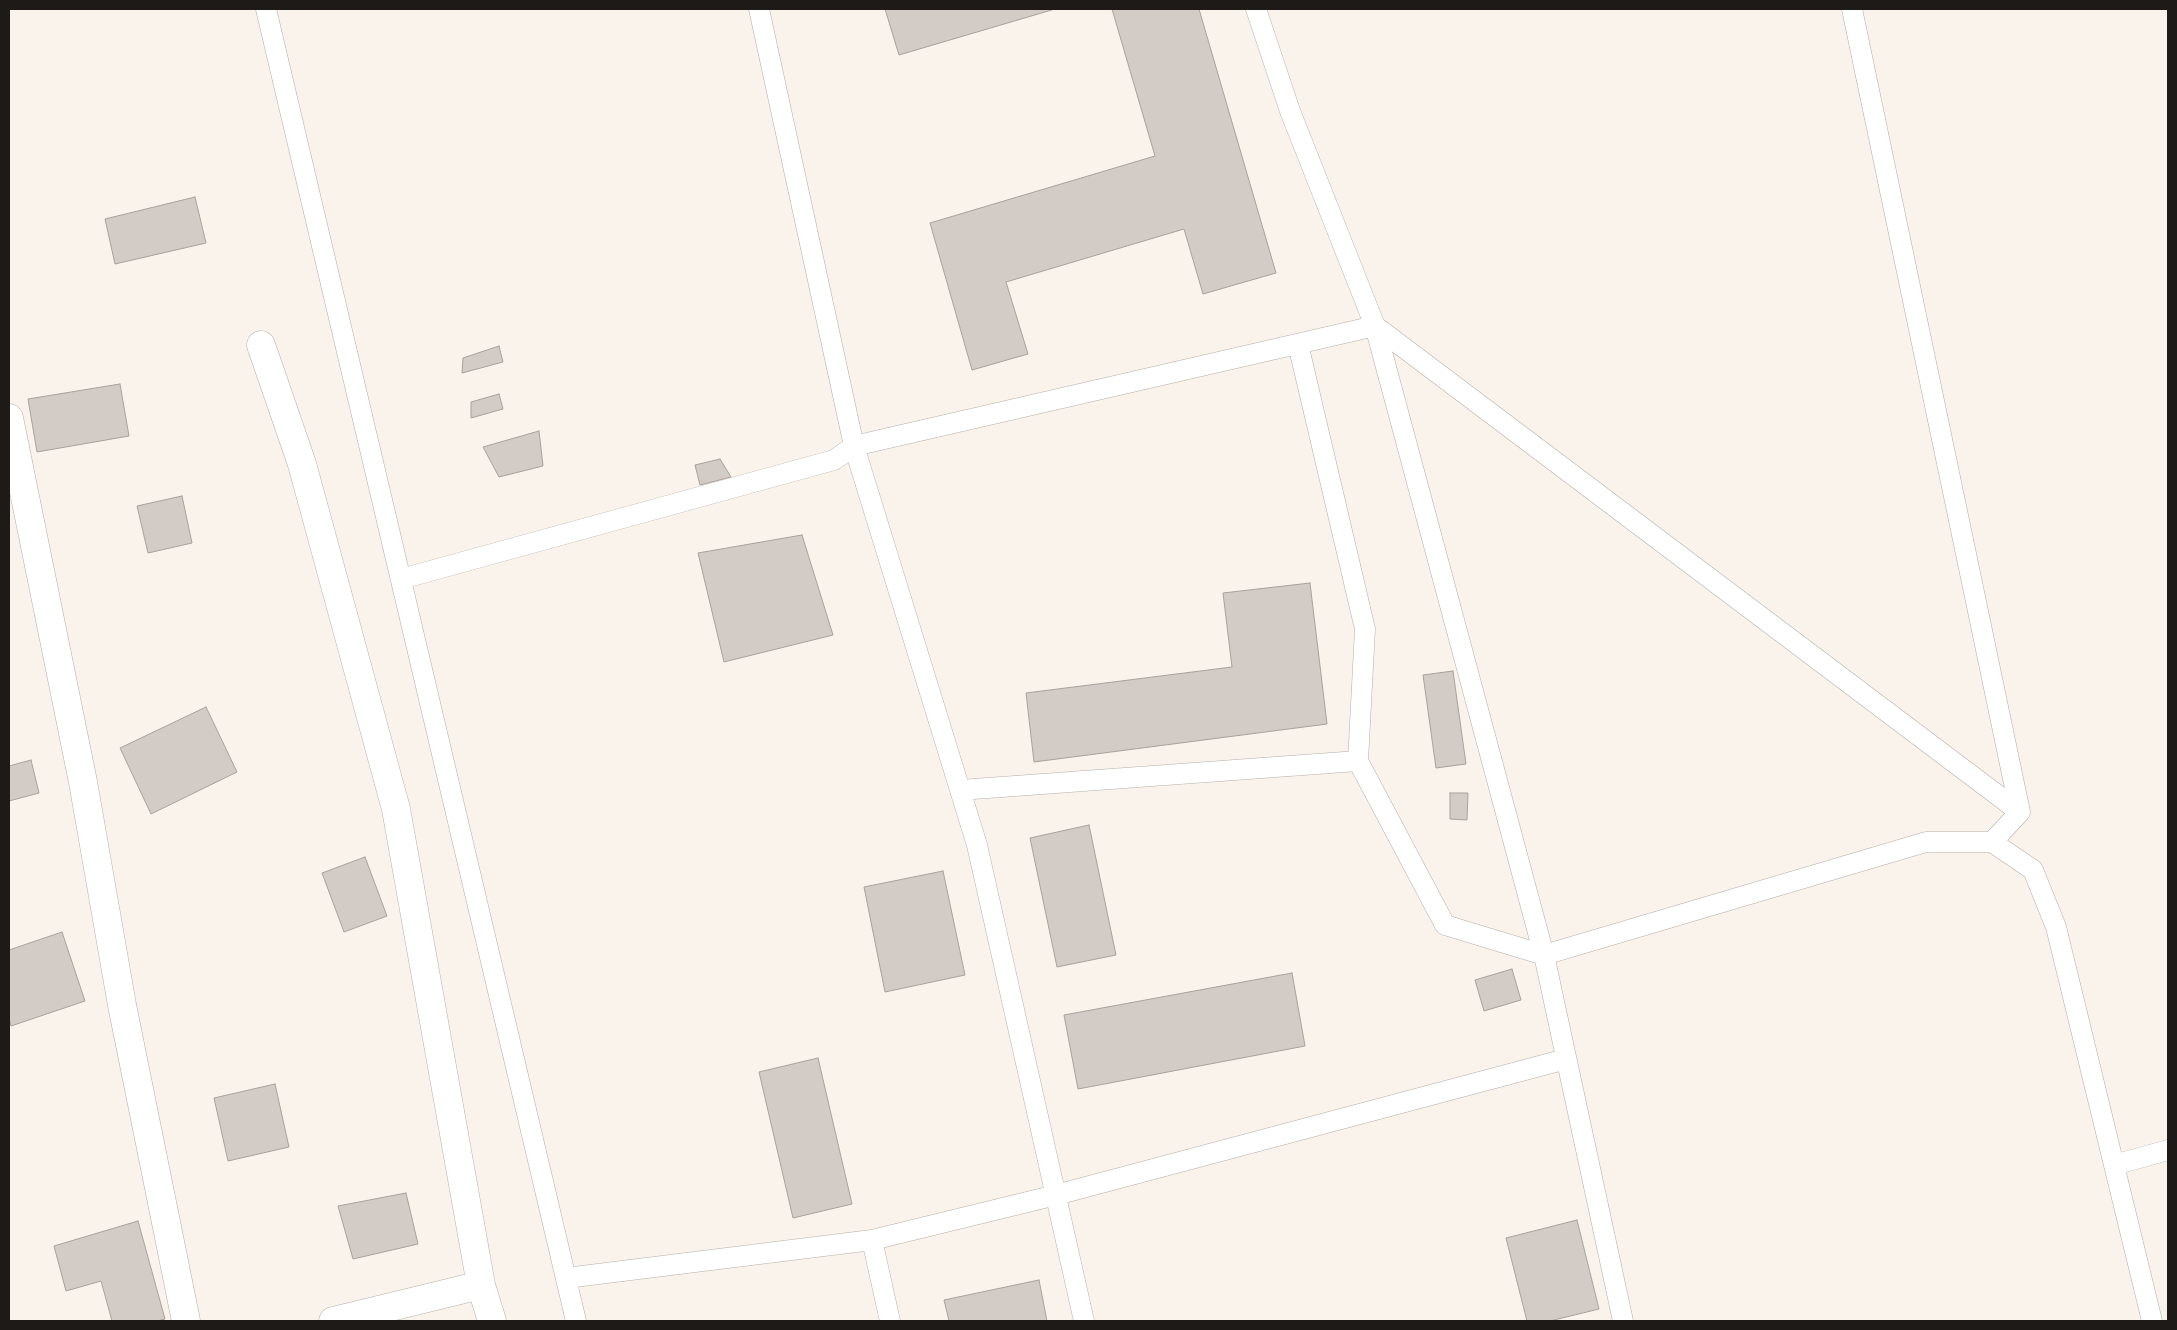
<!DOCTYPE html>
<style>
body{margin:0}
#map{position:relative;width:2177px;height:1330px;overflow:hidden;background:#faf3ec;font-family:Mulish,sans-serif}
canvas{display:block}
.frame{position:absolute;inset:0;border:10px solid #1d1a18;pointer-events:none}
</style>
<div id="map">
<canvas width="2177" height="1330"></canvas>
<div class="frame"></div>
</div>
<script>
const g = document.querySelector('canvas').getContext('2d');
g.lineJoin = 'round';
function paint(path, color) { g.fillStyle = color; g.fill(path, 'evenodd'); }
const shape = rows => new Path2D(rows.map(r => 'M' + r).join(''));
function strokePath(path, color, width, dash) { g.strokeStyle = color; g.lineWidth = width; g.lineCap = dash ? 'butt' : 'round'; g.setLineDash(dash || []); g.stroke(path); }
const building = shape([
 [885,9,1055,9,899,55,885,9],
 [1112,9,1199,9,1276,273,1203,294,1184,229,1006,282,1028,354,972,370,930,223,1155,156,1112,9],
 [195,197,206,243,115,264,105,219,195,197],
 [499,346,503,362,462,373,463,358,499,346],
 [120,384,129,436,37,452,28,399,120,384],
 [499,394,503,409,471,418,471,402,499,394],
 [539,431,543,466,499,477,483,447,539,431],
 [720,459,731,477,700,485,695,465,720,459],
 [182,496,192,543,148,553,137,506,182,496],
 [802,535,833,635,724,662,698,553,802,535],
 [1310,583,1327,724,1034,762,1026,693,1232,667,1223,593,1310,583],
 [1453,671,1466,764,1436,768,1423,675,1453,671],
 [206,707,237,772,151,814,120,748,206,707],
 [31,760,39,793,9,801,9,766,31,760],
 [1450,793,1468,793,1467,820,1450,819,1450,793],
 [1089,825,1116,955,1057,967,1030,838,1089,825],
 [365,857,387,916,344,932,322,873,365,857],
 [943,871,965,975,885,992,864,887,943,871],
 [62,932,85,1001,11,1026,9,1019,9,950,62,932],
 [1512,969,1521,1000,1484,1011,1475,980,1512,969],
 [1292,973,1305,1046,1078,1089,1064,1015,1292,973],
 [818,1058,852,1204,793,1218,759,1072,818,1058],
 [275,1084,289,1147,228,1161,214,1098,275,1084],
 [406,1193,418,1244,353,1259,338,1206,406,1193],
 [1577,1220,1599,1309,1550,1321,1527,1321,1506,1238,1577,1220],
 [138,1221,165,1319,157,1321,112,1321,101,1281,66,1291,54,1246,138,1221],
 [1039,1280,1047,1321,949,1321,944,1300,1039,1280]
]);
const service = shape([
 [266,9,576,1321],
 [759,9,854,446,977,845,1084,1321],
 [1256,9,1290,111,1375,326,1544,955,1623,1321],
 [1852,9,2020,812,1992,842],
 [1375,326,2020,812],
 [1298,344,1365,629,1358,761,1445,925,1544,955,1926,842,1992,842,2033,870,2056,927,2152,1321],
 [401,579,834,460,854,446,1375,326],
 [960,790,1358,761],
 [2114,1165,2168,1150],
 [872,1240,890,1321],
 [566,1278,872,1240,1056,1195,1566,1059]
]);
const minor = shape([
 [261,345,302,464,396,809,481,1285,492,1321],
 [9,418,83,782,122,1005,186,1321],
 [333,1321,481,1285]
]);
paint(building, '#d3ccc6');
strokePath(building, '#a7a19b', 1);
strokePath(service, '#b5aea8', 21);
strokePath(minor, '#b5aea8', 29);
strokePath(service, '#fff', 20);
strokePath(minor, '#fff', 28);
</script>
